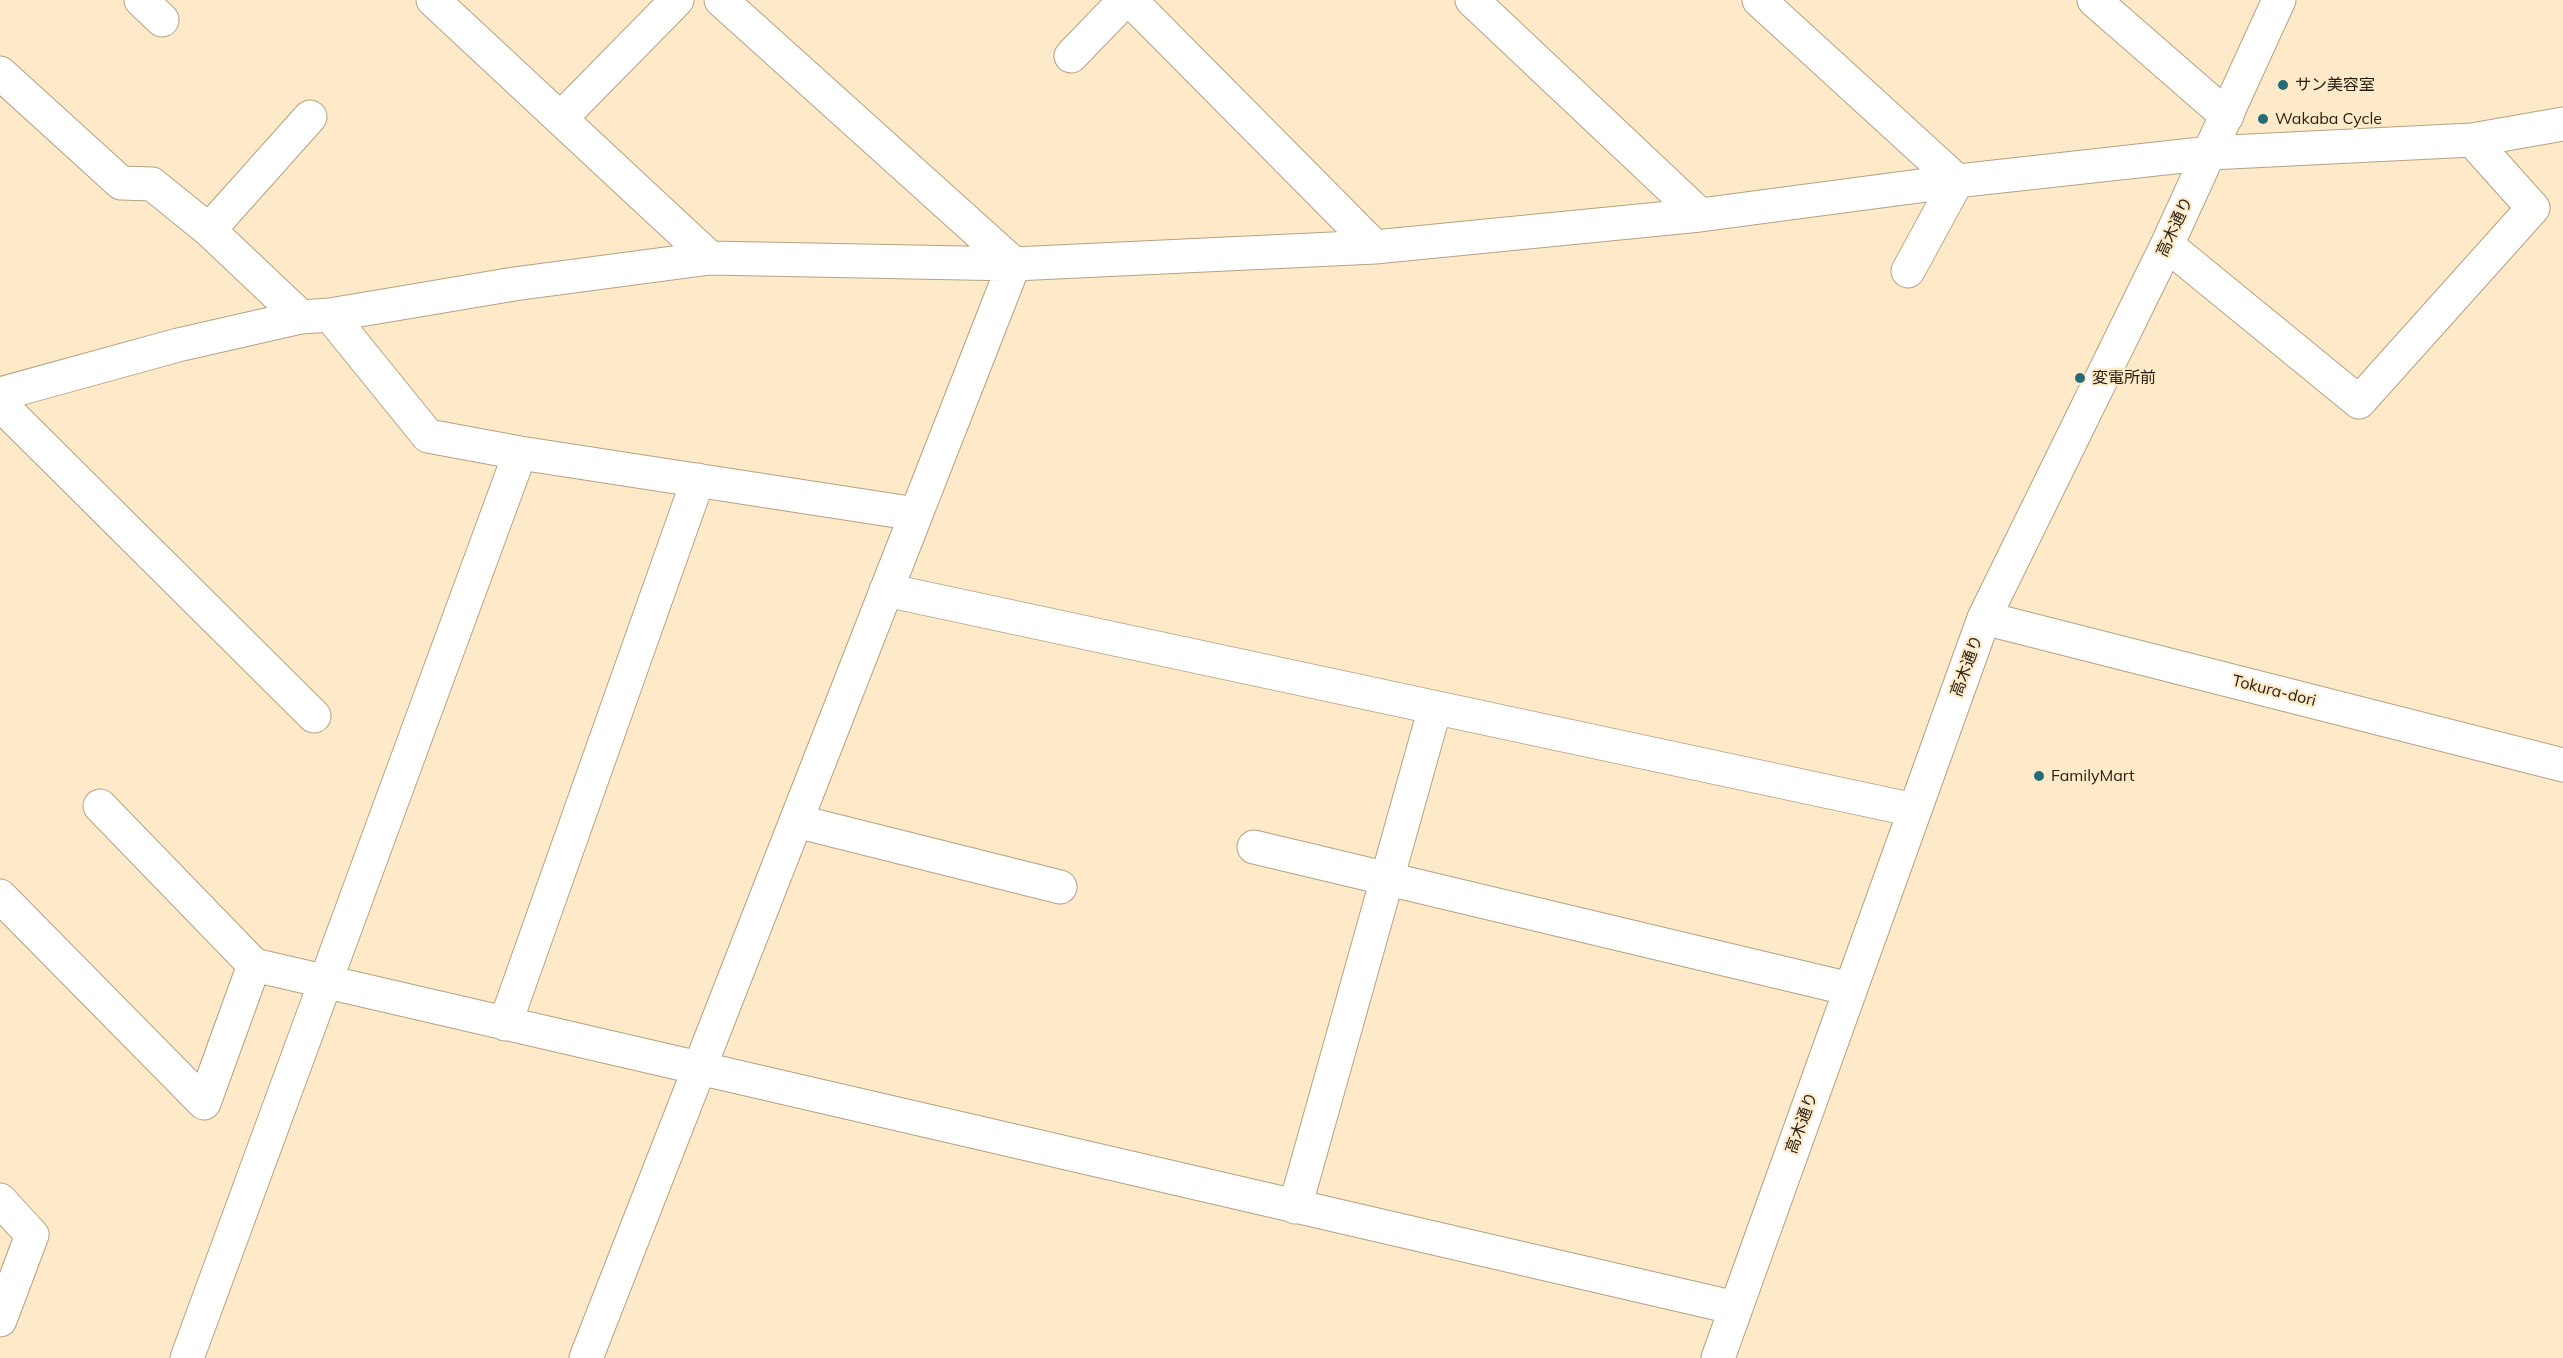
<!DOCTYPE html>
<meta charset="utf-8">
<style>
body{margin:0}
canvas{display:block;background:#fee9c8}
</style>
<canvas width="2563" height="1358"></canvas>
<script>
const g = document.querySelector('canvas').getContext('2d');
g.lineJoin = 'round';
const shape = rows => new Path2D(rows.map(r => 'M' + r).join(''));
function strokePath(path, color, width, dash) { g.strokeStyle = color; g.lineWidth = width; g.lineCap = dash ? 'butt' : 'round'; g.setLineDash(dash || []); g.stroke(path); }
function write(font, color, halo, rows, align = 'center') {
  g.font = font + ' Mulish,"Noto Sans JP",sans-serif'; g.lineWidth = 4.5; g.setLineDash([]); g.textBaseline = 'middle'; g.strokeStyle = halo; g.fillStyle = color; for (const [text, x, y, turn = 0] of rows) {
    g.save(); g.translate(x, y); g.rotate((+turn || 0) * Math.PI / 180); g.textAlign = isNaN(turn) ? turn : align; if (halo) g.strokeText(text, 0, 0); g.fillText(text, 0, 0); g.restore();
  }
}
const minor = shape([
 [141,0,162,20],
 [433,0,710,258],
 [721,0,1014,264],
 [1130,0,1375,247],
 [1472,0,1700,215],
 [1759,0,1957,181],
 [2094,0,2227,116],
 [1071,56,1125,0],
 [0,73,121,183,152,184,209,230,301,317],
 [561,118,677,0],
 [209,230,310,117],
 [2167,245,2359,402,2533,208,2472,140],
 [1908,271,1957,181],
 [330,315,428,436,520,453,916,514],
 [0,394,178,345,301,317,330,315,514,284,710,258,1014,264,1375,247,1700,215,1957,181,2210,153,2472,140,2563,124],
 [0,404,314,716],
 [886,590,1914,810],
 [1984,618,2563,765],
 [100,806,254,965,1736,1308],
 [796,821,1060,887],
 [1254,847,1850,989],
 [0,896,204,1103,254,965],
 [505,1024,698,480],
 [0,1200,32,1235,0,1320],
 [1295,1207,1435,708],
 [187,1358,520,453],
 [586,1358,1014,264],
 [1718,1358,1984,618,2167,245,2279,0]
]);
const markers = [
 [2283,85,6,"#256c79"],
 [2263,119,6,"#256c79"],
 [2080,378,6,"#256c79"],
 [2039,776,6,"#256c79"]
];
const poiNames = [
 ["サン美容室",2295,85],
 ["Wakaba Cycle",2275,119],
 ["変電所前",2092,378],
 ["FamilyMart",2051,776]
];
const streetNames = [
 ["高木通り",2175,227,-65],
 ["高木通り",1967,666,-70],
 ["Tokura-dori",2274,691,14],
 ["高木通り",1802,1123,-70]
];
strokePath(minor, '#b5a283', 35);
strokePath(minor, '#fff', 33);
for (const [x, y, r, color] of markers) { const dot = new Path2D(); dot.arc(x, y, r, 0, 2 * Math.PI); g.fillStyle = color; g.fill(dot); strokePath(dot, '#fee9c8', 2); }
write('16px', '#282114', '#fee9c8', poiNames, 'left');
write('16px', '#282114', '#fee9c8', streetNames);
</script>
